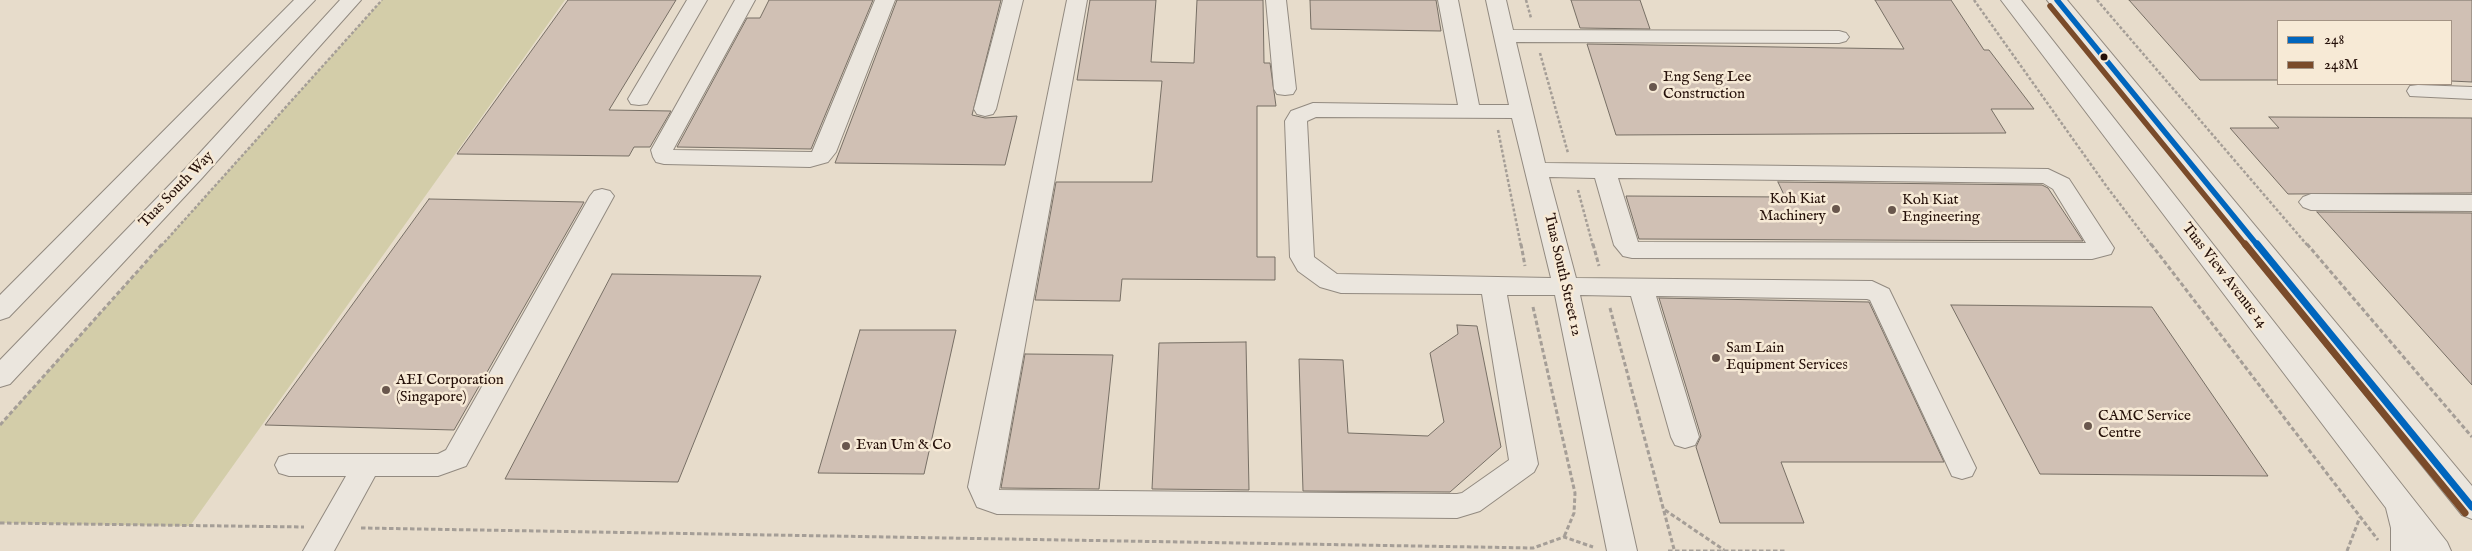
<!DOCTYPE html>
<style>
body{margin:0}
#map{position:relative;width:2472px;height:551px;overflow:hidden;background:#e7dccb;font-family:"IM FELL English",serif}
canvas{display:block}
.legend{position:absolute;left:2277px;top:20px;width:175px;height:65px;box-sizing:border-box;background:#f7ead6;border:1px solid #a39384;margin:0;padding:6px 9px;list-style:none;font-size:15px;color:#251009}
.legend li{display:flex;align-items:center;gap:10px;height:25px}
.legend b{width:25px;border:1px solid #a39384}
</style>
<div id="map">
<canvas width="2472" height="551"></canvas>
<ul class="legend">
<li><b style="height:6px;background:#0065bd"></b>248</li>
<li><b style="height:6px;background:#7a4b2a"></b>248M</li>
</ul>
</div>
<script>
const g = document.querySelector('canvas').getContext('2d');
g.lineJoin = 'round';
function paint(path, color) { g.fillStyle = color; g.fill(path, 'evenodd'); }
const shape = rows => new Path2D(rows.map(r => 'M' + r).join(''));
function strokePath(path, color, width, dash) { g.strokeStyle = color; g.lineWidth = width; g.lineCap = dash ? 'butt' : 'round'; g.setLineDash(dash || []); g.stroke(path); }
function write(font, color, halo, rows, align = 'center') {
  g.font = font + ' "IM FELL English",serif'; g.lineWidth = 5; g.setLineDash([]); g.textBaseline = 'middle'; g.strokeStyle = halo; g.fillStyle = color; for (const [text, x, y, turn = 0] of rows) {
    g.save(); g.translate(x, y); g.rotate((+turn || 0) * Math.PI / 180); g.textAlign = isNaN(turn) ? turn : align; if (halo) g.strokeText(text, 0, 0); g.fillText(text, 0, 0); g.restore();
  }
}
const green = shape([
 [382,0,565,0,190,526,0,523,0,425]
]);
const building = shape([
 [568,0,676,0,609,110,671,111,650,147,634,147,629,156,457,154,568,0],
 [769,0,873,0,811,149,677,147,747,18,760,18,769,0],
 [897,0,1001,0,972,115,985,118,1017,116,1005,165,835,163,897,0],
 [1090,0,1156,0,1151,62,1194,63,1197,0,1263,0,1264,63,1270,63,1276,106,1257,106,1257,257,1275,257,1275,280,1122,279,1120,301,1035,300,1056,182,1152,182,1162,81,1077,80,1090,0],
 [1310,0,1436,0,1441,31,1311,29,1310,0],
 [1571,0,1640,0,1650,29,1580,28,1571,0],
 [1875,0,1951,0,1984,50,1989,50,2034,109,1991,109,2006,133,1616,135,1587,44,1904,49,1875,0],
 [2129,0,2472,0,2472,82,2451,81,2451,21,2278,21,2278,80,2200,80,2129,0],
 [2269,117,2472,118,2472,193,2288,194,2230,128,2279,128,2269,117],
 [1778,182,2042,185,2048,188,2083,241,1639,239,1626,196,1785,197,1778,182],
 [429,199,584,202,454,430,265,425,429,199],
 [2317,212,2472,213,2472,385,2317,212],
 [612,274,761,276,678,482,505,479,612,274],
 [1659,298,1869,302,1944,462,1781,462,1804,523,1720,523,1696,447,1701,436,1659,298],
 [1951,305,2152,307,2268,476,2040,474,1951,305],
 [1457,325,1477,326,1501,447,1450,492,1303,491,1299,359,1343,360,1348,433,1428,436,1444,422,1430,353,1458,334,1457,325],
 [860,330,956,330,924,474,818,473,860,330],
 [1246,342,1249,490,1152,489,1159,343,1246,342],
 [1025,354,1113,355,1099,489,1001,488,1025,354]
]);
const pathFar1 = shape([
 [1526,0,1531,18],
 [1974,0,2107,187,2152,246],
 [2097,0,2308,246],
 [1540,53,1568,153],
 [1498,130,1521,246],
 [1578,190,1593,246],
 [161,246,382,0]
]);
const path = shape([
 [1521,244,1525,266],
 [1593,244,1599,266],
 [2151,244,2378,540],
 [2307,244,2472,437],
 [1533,307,1575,493,1574,513,1564,537],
 [1610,308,1674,549],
 [0,425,162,244],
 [1665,510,1724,550],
 [0,523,304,527],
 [361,528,1533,548,1564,537,1593,547],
 [1668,551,1785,551],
 [2347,551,2360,517]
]);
const minor = shape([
 [294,0,315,0,9,317,0,320,0,295,294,0],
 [340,0,361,0,202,178,10,384,0,387,0,360,186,168,340,0],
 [687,0,707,0,647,104,639,105,631,104,628,99,687,0],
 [735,0,755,0,673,150,812,152,875,0,895,0,836,152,828,162,810,167,664,164,656,162,653,157,651,150,735,0],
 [1003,0,1023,0,996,109,993,114,985,116,977,114,974,109,1003,0],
 [1067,0,1087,0,999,490,1457,494,1462,493,1509,460,1482,294,1341,293,1320,287,1298,271,1290,257,1285,121,1291,111,1313,103,1458,105,1438,0,1458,0,1479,105,1509,105,1486,0,1506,0,1513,30,1839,31,1846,33,1849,37,1846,41,1839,43,1516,42,1545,163,2048,169,2069,179,2114,248,2111,254,2092,259,1632,258,1623,256,1614,245,1595,178,1549,177,1576,278,1872,281,1889,289,1976,468,1972,476,1962,479,1952,476,1870,300,1867,299,1656,296,1699,437,1695,445,1685,448,1675,445,1671,437,1631,296,1580,295,1637,551,1607,551,1555,295,1507,295,1538,464,1534,472,1480,511,1457,518,997,514,977,507,968,487,1067,0],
 [1316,117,1512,118,1551,278,1337,274,1314,257,1307,121,1316,117],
 [1618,178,2043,183,2053,189,2086,243,1638,242,1618,178],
 [1266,0,1286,0,1296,89,1293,94,1285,95,1277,94,1274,89,1266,0],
 [2001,0,2021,0,2447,542,2451,551,2391,551,2391,528,2386,508,2001,0],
 [2047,0,2067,0,2472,486,2472,519,2462,515,2047,0],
 [2418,85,2472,87,2472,99,2410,96,2407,91,2410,86,2418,85],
 [602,189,610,191,614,196,466,466,438,476,375,476,334,551,303,551,346,476,289,476,279,473,275,465,279,457,289,454,438,454,446,450,590,196,594,191,602,189],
 [2311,194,2472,195,2472,211,2311,210,2303,207,2299,202,2303,197,2311,194]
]);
const bus1Far1 = shape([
 [2057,0,2258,246]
]);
const bus1 = shape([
 [2257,244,2472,507]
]);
const bus2Far1 = shape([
 [2050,6,2246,246]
]);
const bus2 = shape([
 [2245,244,2465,513]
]);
const markers = [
 [2104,57,4.5,"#251009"],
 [1653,87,5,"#69574d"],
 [1836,209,5,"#69574d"],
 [1892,210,5,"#69574d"],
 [1716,358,5,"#69574d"],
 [386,390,5,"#69574d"],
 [2088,426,5,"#69574d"],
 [846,446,5,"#69574d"]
];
const poiNames = [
 ["Eng Seng Lee",1663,78],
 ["Construction",1663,95],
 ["Koh Kiat",1826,200,"right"],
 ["Machinery",1826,217,"right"],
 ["Koh Kiat",1902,201],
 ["Engineering",1902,218],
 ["Sam Lain",1726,349],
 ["Equipment Services",1726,366],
 ["AEI Corporation",396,381],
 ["(Singapore)",396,398],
 ["CAMC Service",2098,417],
 ["Centre",2098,434],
 ["Evan Um & Co",856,446]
];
const streetNames = [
 ["Tuas South Way",177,190,-46],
 ["Tuas South Street 12",1562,275,77],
 ["Tuas View Avenue 14",2224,276,52]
];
paint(green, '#d3cda9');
paint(building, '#d0c0b4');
strokePath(building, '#776f65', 1);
strokePath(minor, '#928a80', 2);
strokePath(pathFar1, '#a59e97', 2.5, [3, 2]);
strokePath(path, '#a59e97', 3, [4.5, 2.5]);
paint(minor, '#ebe6de');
strokePath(bus1Far1, '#0065bd', 5.5);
strokePath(bus1, '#0065bd', 7);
strokePath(bus2Far1, '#7a4b2a', 5.5);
strokePath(bus2, '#7a4b2a', 7);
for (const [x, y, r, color] of markers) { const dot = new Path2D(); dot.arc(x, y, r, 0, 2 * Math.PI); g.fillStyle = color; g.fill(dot); strokePath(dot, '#f7ead6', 2); }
write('15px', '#251009', '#f7ead6', poiNames, 'left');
write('15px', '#251009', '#f7ead6', streetNames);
</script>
